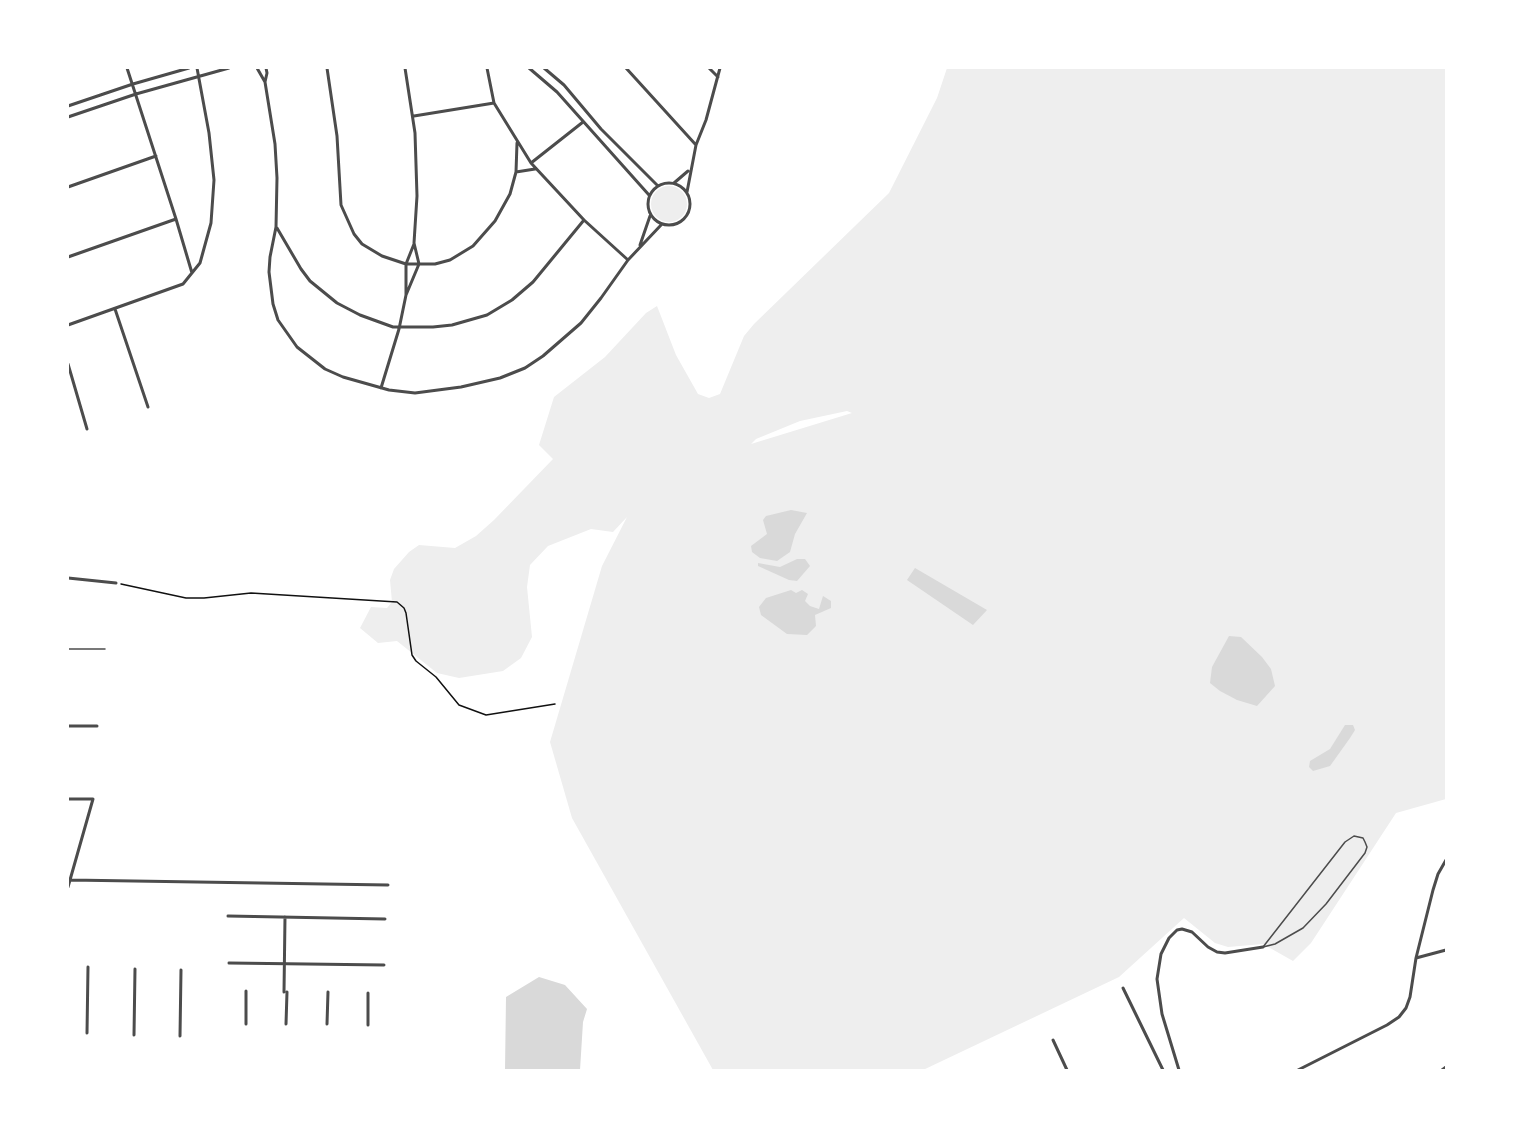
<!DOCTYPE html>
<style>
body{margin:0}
#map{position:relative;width:1514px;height:1138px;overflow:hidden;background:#fff;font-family:"Archivo Narrow",sans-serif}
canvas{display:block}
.frame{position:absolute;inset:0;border:69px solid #fff;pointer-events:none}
</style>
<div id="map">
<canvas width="1514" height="1138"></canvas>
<div class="frame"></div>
</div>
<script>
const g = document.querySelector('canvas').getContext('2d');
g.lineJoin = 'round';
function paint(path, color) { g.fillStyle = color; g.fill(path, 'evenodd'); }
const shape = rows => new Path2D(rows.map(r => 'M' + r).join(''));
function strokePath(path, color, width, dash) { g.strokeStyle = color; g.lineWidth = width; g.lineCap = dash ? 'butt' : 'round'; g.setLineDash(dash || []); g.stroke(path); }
const green = shape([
 [947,68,1446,68,1446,799,1396,813,1311,943,1293,961,1263,944,1228,947,1215,943,1184,918,1119,977,923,1070,713,1070,572,818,550,742,602,566,627,517,613,532,591,529,548,546,530,565,527,587,532,637,521,658,503,671,459,678,437,673,397,641,378,643,360,628,371,607,387,608,392,602,390,580,394,569,409,552,419,545,455,548,476,536,494,520,553,459,539,445,554,397,605,357,646,313,657,306,676,355,698,394,709,398,720,394,744,336,754,324,889,193,937,98],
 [847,411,852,413,751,444,756,439,800,421],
 '651 204a18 18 0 1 1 36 0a18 18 0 1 1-36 0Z'
]);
const water = shape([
 [791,510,807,513,795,534,790,552,777,561,760,558,752,552,751,546,767,534,763,520,766,516],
 [797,559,805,559,810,566,797,581,789,580,758,566,758,563,780,567],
 [915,568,987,610,973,625,907,580],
 [791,590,796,593,802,590,808,594,805,601,810,606,819,609,823,596,831,601,831,608,815,615,816,626,807,635,787,634,761,615,759,607,766,598],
 [1229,636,1241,637,1262,657,1271,669,1275,686,1257,706,1237,700,1220,691,1210,683,1212,667],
 [1345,725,1353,725,1355,730,1350,738,1330,766,1313,771,1309,767,1310,761,1330,749],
 [539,977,565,985,587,1009,583,1022,580,1070,505,1070,506,997]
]);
const path = shape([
 [121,584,186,598,204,598,251,593,397,602,404,608,406,613,412,655,416,661,436,677,459,705,486,715,555,704]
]);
const service = shape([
 [68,649,105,649],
 [1354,836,1363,838,1365,842,1367,847,1365,853,1326,904,1303,928,1275,944,1263,947,1345,842,1354,836]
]);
const minor = shape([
 [127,68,176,219,192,273],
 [257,68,265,82],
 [266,68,267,73,265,82,275,144,277,178,276,227,270,257,269,272,273,304,278,320,297,347,325,369,343,377,389,390,415,393,461,387,500,378,525,368,543,356,581,323,601,298,628,260,662,224],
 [327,68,337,136,341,205,354,234,362,244,382,256,406,264,435,264,450,260,473,246,495,221,510,194,516,172,517,143],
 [405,68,415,133,417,196,414,243,419,264,406,295],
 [487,68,494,103,531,163,584,220,628,260],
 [529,68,557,92,649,195],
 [544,68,564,85,601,129,658,186],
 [626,68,696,145],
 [709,68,718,77],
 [68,106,133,84,189,68],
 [414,116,494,103],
 [68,117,136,94,229,68],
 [531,163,583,122],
 [516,172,535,169],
 '648 204a21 21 0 1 1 42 0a21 21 0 1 1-42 0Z',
 [674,183,688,171],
 [68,187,156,156],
 [687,192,696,145,706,120,720,68],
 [277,228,301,269,310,281,337,303,360,315,393,327,433,327,452,325,487,315,512,300,533,282,584,220],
 [640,245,650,216],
 [68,257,176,219],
 [115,309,148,407],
 [68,325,183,284,200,263,211,223,214,180,209,133,197,68],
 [68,364,87,429],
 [381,388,399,329,406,295,406,264,414,244],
 [68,578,116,583],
 [68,726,97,726],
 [68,799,93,799,68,887],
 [70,880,388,885],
 [228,916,385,919],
 [1416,958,1446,950],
 [229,963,384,965],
 [1123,988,1163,1070],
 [284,992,285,917],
 [246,1024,246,991],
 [286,1024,287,992],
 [327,1024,328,992],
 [368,1025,368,993],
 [87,1033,88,967],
 [134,1035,135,969],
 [180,1036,181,970],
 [1053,1040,1067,1070],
 [1179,1070,1162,1014,1157,979,1161,954,1169,938,1177,930,1182,929,1192,932,1208,947,1217,952,1225,953,1263,947],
 [1298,1070,1387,1025,1399,1017,1406,1008,1410,997,1416,958,1433,890,1438,874,1446,860],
 [1442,1070,1446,1067]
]);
paint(green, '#eee');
paint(water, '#d9d9d9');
strokePath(path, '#111', 1.5);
strokePath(service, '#4c4c4c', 1.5);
strokePath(minor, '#4c4c4c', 3);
</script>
